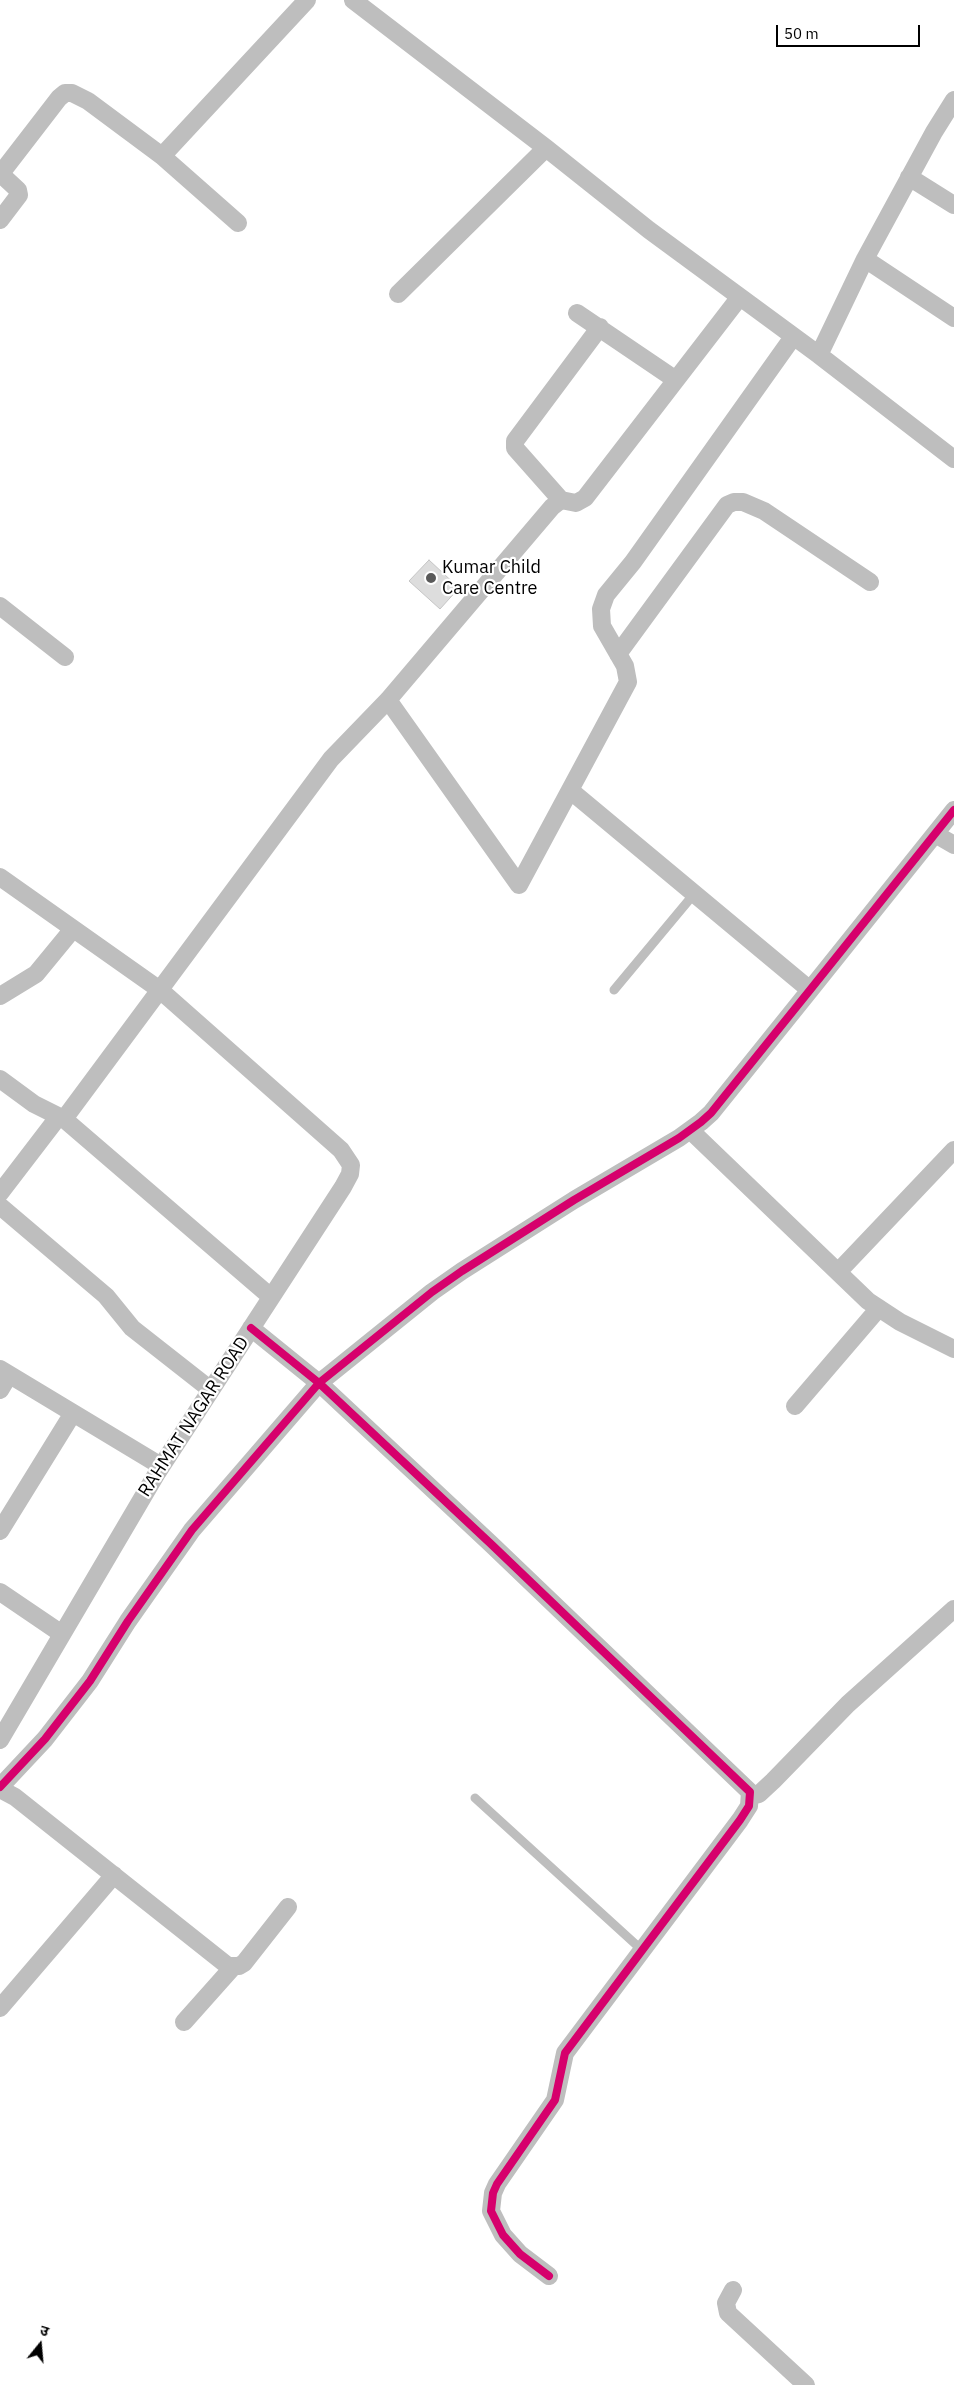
<!DOCTYPE html>
<meta charset="utf-8">
<style>
body{margin:0}
#map{position:relative;width:954px;height:2385px;overflow:hidden;background:#fff;font-family:"IBM Plex Sans","Noto Sans Devanagari",sans-serif}
canvas{display:block}
.north{position:absolute;left:15px;top:2320px;width:50px;height:50px;-webkit-text-stroke:4px #fff;paint-order:stroke;rotate:17deg;font-size:14px;font-weight:700;line-height:20px;text-align:center;color:#000}
.north::after{content:'';display:block;margin:auto;width:18px;height:22px;background:#000;clip-path:polygon(50% 0,100% 100%,50% 72%,0 100%)}
.scale{position:absolute;left:776px;top:25px;width:144px;height:22px;box-sizing:border-box;border:2px solid #000;border-top:0;padding-left:6px;font-size:15px;line-height:18px;white-space:nowrap;color:#000;-webkit-text-stroke:4px #fff;paint-order:stroke}
</style>
<div id="map">
<canvas width="954" height="2385"></canvas>
<div class="north">उ</div>
<div class="scale">50 m</div>
</div>
<script>
const g = document.querySelector('canvas').getContext('2d');
g.lineJoin = 'round';
function paint(path, color) { g.fillStyle = color; g.fill(path, 'evenodd'); }
const shape = rows => new Path2D(rows.map(r => 'M' + r).join(''));
function strokePath(path, color, width, dash) { g.strokeStyle = color; g.lineWidth = width; g.lineCap = dash ? 'butt' : 'round'; g.setLineDash(dash || []); g.stroke(path); }
function write(font, color, halo, rows, align = 'center') {
  g.font = font + ' "IBM Plex Sans",sans-serif'; g.lineWidth = 4.5; g.setLineDash([]); g.textBaseline = 'middle'; g.strokeStyle = halo; g.fillStyle = color; for (const [text, x, y, turn = 0] of rows) {
    g.save(); g.translate(x, y); g.rotate((+turn || 0) * Math.PI / 180); g.textAlign = isNaN(turn) ? turn : align; if (halo) g.strokeText(text, 0, 0); g.fillText(text, 0, 0); g.restore();
  }
}
const building = shape([
 [429,560,459,588,440,609,409,581,429,560]
]);
const lane = shape([
 [614,990,694,894],
 [475,1798,643,1951]
]);
const street = shape([
 [353,0,546,148,649,230,819,355,954,459],
 [162,156,307,0],
 [909,177,954,205],
 [0,220,19,195,18,190,4,177,2,172,59,98,65,93,72,93,88,101,162,156,238,223],
 [865,259,934,132,954,100],
 [398,294,546,148],
 [577,313,676,380],
 [819,355,865,259,954,318],
 [561,500,515,448,515,441,600,327],
 [0,606,65,657],
 [618,654,727,505,734,502,743,502,764,511,870,582],
 [388,700,519,885,628,682,625,666,602,626,601,609,606,595,633,562,793,337],
 [571,791,810,990],
 [935,834,954,845],
 [0,877,160,990,341,1150,351,1165,350,1174,343,1187,157,1473,0,1740],
 [0,996,36,974,73,929],
 [0,1079,34,1104,64,1119,331,759,388,700,552,507,561,500,576,503,585,498,739,298],
 [64,1119,271,1297],
 [690,1130,868,1301,900,1322,954,1349],
 [0,1193,59,1116],
 [0,1206,106,1296,132,1328,211,1390],
 [838,1272,954,1150],
 [251,1328,319,1383,491,1544,750,1792,749,1806,740,1820,565,2053,555,2100,497,2184,493,2193,491,2211,503,2235,520,2254,549,2276],
 [0,1369,161,1466],
 [0,1390,9,1375],
 [795,1406,879,1308],
 [0,1531,73,1413],
 [0,1592,62,1634],
 [0,1787,45,1739,90,1681,128,1621,192,1530,319,1383,432,1292,462,1271,574,1200,679,1138,701,1122,711,1113,810,990,954,810],
 [0,1789,15,1797,228,1966,239,1966,244,1963,288,1907],
 [751,1796,759,1794,773,1781,848,1704,954,1609],
 [0,2008,114,1875],
 [184,2022,233,1967],
 [733,2290,726,2303,728,2313,806,2385]
]);
const cycleway = shape([
 [251,1328,319,1383,491,1544,750,1792,749,1806,740,1820,565,2053,555,2100,497,2184,493,2193,491,2211,503,2235,520,2254,549,2276],
 [0,1787,45,1739,90,1681,128,1621,192,1530,319,1383,432,1292,462,1271,574,1200,679,1138,701,1122,711,1113,810,990,954,810]
]);
const markers = [
 [431,578,6,"#595959"]
];
const poiNames = [
 ["Kumar Child",442,568],
 ["Care Centre",442,589]
];
const streetNames = [
 ["RAHMAT NAGAR ROAD",194,1417,-57]
];
paint(building, '#ddd');
strokePath(building, '#c5c5c5', 1);
strokePath(lane, '#bebebe', 9);
strokePath(street, '#bebebe', 18);
strokePath(cycleway, '#d6006c', 8);
for (const [x, y, r, color] of markers) { const dot = new Path2D(); dot.arc(x, y, r, 0, 2 * Math.PI); g.fillStyle = color; g.fill(dot); strokePath(dot, '#fff', 2); }
write('18px', '#000', '#fff', poiNames, 'left');
write('18px', '#000', '#fff', streetNames);
</script>
